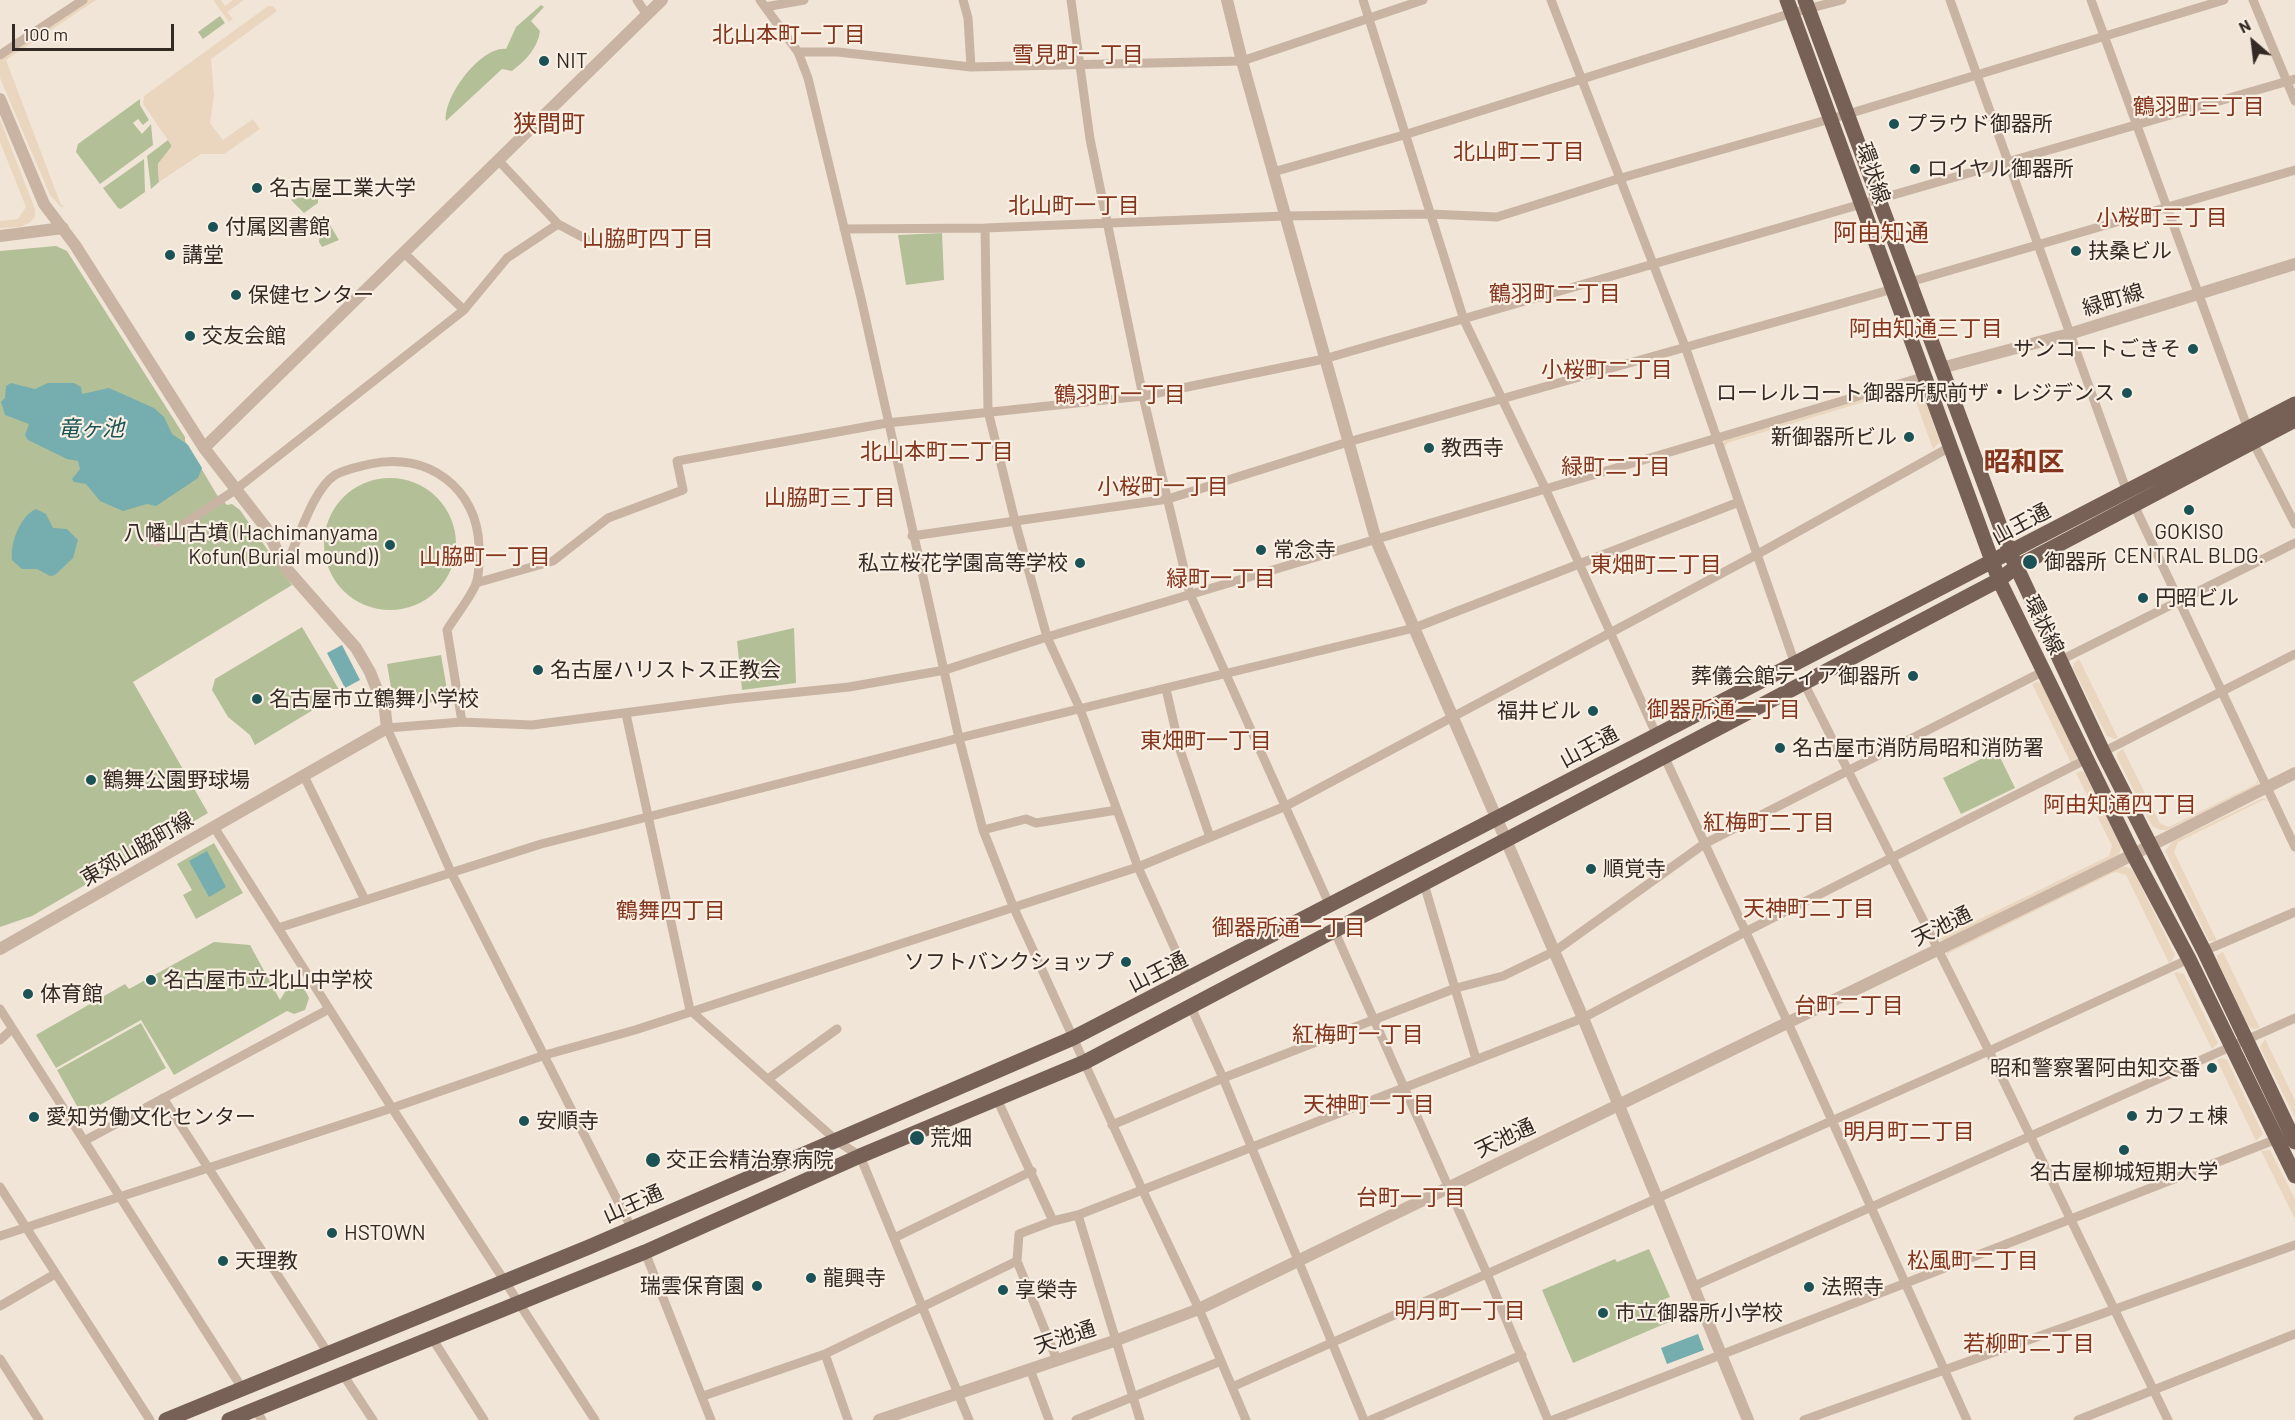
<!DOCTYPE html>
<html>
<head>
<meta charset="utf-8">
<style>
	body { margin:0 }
	#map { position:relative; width:2295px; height:1420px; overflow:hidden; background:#f1e5d7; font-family:Barlow,sans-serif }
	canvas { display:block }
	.north { position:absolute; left:2223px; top:12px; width:60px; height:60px; -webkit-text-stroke:4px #f9efe3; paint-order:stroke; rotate:332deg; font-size:16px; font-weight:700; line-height:24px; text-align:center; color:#342a25 }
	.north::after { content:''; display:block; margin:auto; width:21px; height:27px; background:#342a25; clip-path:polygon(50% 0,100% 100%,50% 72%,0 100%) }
	.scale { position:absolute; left:12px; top:24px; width:162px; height:27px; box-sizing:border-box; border:3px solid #342a25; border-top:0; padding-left:8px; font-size:18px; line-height:21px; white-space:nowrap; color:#342a25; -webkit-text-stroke:4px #f9efe3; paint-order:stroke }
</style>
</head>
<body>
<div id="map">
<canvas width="2295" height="1420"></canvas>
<div class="north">N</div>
<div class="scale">100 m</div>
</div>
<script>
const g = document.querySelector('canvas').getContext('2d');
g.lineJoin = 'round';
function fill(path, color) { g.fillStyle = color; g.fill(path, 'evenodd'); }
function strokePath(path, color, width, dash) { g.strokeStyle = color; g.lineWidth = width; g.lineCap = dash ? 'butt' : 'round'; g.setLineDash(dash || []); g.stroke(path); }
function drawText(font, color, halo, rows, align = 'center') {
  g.font = font + ' Barlow,"Noto Sans JP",sans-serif'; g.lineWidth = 4.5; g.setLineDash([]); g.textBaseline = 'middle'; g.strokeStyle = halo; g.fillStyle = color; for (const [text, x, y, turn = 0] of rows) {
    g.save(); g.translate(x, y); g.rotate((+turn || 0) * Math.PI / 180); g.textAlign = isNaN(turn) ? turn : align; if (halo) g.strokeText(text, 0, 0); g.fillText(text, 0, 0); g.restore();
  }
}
const green = new Path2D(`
	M541 5 544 7 531 21 540 31C538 48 525 61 512 71L502 69 446 121C443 97 481 46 506 49L516 27Z
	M220 16 225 23 203 39 198 32Z
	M140 99V105L149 120 143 125 138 119 133 123 142 134 151 124 153 145 100 184 76 152 78 144Z
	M168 140 172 146 158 164 159 182 151 189 147 156Z
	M144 159 145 192 121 209 118 208 103 188Z
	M310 186 318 198V203L304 213 291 200Z
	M325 217 339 240 322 247 319 242 320 229 317 222Z
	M942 233 944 280 906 285 898 235Z
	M56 246 67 251 185 437V441L217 495 227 505 232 504 240 510 292 585 133 682 208 813 32 916 0 927V251Z
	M324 544a66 66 0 1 1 132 0a66 66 0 1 1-132 0Z
	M302 627 341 693 255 745 250 735 228 717 212 690 215 679Z
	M794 628 796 683 742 690 737 641Z
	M441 655 449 701 394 705 387 664Z
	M1997 751 2015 788 1961 814 1943 778Z
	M214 843 243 893 196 919 183 895 192 890 177 864Z
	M214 942 250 945 280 1000 288 987 304 988 309 998 305 1010 294 1014 287 1011 174 1075 141 1020 56 1068 36 1035 125 984 129 989Z
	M141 1023 166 1068 82 1115 57 1070Z
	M1649 1249 1670 1297 1660 1301 1669 1322 1573 1363 1542 1290 1615 1259 1617 1262Z`);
const plaza = new Path2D(`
	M88 0H96L6 60 61 205 65 206 61 207 50 195 0 78V59Z
	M213 0H221L225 6 233 0H244L227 12 233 19 229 22Z
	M268 6H273L277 11 211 59 214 95 210 123 223 140 253 119 260 129 224 154H201L159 182 158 164 172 146 143 104 144 96Z
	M0 119 35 209V217L29 223 20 227 0 228V221L18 219 26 207 0 142Z
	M1913 385 1921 389 1940 442 1933 449 1913 394 1904 390 1727 443 1724 448 1723 443 1726 440Z
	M2079 659 2118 738 2115 739 2107 736 2073 668 2074 663Z
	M2037 682 2042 683 2076 754 2077 758 2071 763 2032 684Z
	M2123 749 2160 823 2169 827 2256 784 2258 779V785L2167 830H2160L2152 826 2117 757V753Z
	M2081 771 2084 772 2122 845 2119 855 1945 940H1939L1935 936 1941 938 2109 856 2112 846 2076 773Z
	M2263 798 2268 801 2263 800 2178 842 2174 852 2217 941H2209L2165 851 2172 842Z
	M2121 866 2131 868 2135 874 2175 955 2172 961 2169 963 2126 875 2115 872 1949 953 1947 958V951Z
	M2223 952 2260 1028 2253 1029 2248 1025 2217 960V955Z
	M2177 972 2184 974 2218 1043 2212 1049 2174 973Z
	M2265 1039 2295 1100V1118L2260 1047Z
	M2222 1058 2227 1060 2263 1134 2256 1141 2217 1060Z
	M2270 1150 2295 1199V1219L2261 1151Z`);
const water = new Path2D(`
	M11 383 35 389 48 383H74L81 387 82 394 109 388 154 408 164 417 172 434 188 445 202 468 198 478 156 506 147 504 123 511 100 501 86 484 74 482 72 479 80 469 78 461 67 459 28 440 25 435 29 424 5 415 1 402 5 398 6 386Z
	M36 509 46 514 53 528 67 529 78 540 73 558 55 575 50 576 37 569H22L12 560C10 543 20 516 36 509Z
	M342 645 360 680 345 688 327 653Z
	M207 851 226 887 209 897 189 861Z
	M1698 1334 1704 1350 1667 1364 1661 1348Z`);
const minor = new Path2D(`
	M637 0 647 15
	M760 0 798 52 808 78 861 298 959 738 983 830 1013 906 1142 1189 1199 1309 1246 1420
	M963 0 968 18 971 67
	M1071 0 1090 139 1143 396 1190 594 1330 906
	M1363 0 1464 320 1545 488 1657 736
	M1551 0 1686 349 1795 664
	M1950 0 2127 492
	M2091 0 2248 429
	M2253 0 2295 101
	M765 7 804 0
	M798 52H838L971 67 1242 61 1423 0
	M0 55 83 0
	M499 161 558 224 586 239
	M1273 172 1404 135 1792 13 1842 0
	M985 228 988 411 1015 521 1047 637 1080 709 1138 867 1189 980
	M844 229 985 228 1285 216 1430 214 1497 217 1621 178 1848 114 2224 0
	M404 253 464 310
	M1910 282 2295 170
	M2253 442 2295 524
	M2134 505 2295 847
	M912 536 1168 499 1348 442 1893 289
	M156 543 235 490 464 310 507 258 558 224
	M285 567C298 542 312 490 335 475 346 469 358 467 370 464 427 451 478 488 479 547 479 559 480 573 476 584 469 600 456 615 447 630L462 722
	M476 583 553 561 608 518 683 490 677 461 887 423 1143 396 1324 359 2295 79
	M2059 661 2295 543
	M1804 683 1989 1051 2168 1420
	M1166 689 1180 750 1210 837
	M626 714 690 1010 837 1141 860 1156 969 1420
	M2103 752 2295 654
	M1664 756 1788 1023 1967 1420
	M304 776 365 900
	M214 827 392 1108 595 1420
	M983 830 1026 819 1036 823 1117 810
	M1424 884 1476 1059
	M278 928 541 844 959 738 1414 628 1739 502
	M1335 932 1488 1276 1548 1420
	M2204 951 2295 912
	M1191 1007 1223 1078 1364 1420
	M0 1009 242 1388
	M0 1040 12 1029
	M768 1079 837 1029
	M163 1098 328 1353
	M997 1099 1053 1221
	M1112 1125 1223 1078 1456 988 1503 976 1555 951 1704 844 2044 671
	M84 1141 329 1009
	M0 1187 150 1420
	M1078 1215 1140 1420
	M631 1227 451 872 387 728 462 722 532 725 731 699 849 687 945 670 1047 637 1926 376
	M0 1236 392 1108 545 1055 635 1030 1138 867 1286 806 1756 555 1950 447
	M894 1238 1032 1171
	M645 1252 711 1420
	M1692 1287 2295 1018
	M0 1306 55 1274
	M432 1338 484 1420
	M825 1354 848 1420
	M0 1359 39 1420
	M1057 1360 1017 1261 1019 1234 1053 1221 1078 1215 1583 1018 1745 932 2087 759
	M1030 1369 1049 1420
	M342 1373 373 1420
	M1232 1387 1989 1051 2189 959
	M703 1396 825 1354 1017 1261
	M255 1409 262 1420
	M1076 1420 1221 1361
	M1371 1420 1522 1355
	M1553 1420 2277 1139
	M1804 1420 2295 1245
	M2078 1420 2295 1334`);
const tertiary = new Path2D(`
	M1227 0 1242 61 1376 540 1583 1018 1748 1420
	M0 99 44 204 75 245 204 448 266 528 285 567 356 648 370 672 385 710 387 728 0 949
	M0 236 63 228
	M1941 368 2069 334 2295 264
	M204 448 662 0
	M879 1420 1117 1340 1199 1309 2122 860 2295 773`);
const primary = new Path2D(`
	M1787 0 1999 580 2133 854 2189 959 2295 1176
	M1805 0 2010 553 2103 752 2204 951 2295 1142
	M166 1420 589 1247 1073 1038 2295 404
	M229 1420 645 1252 860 1156 1085 1062 1999 580 2016 567 2295 420`);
const markers = [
	[544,61,6,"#1b5256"],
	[1894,124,6,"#1b5256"],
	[1915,169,6,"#1b5256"],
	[257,188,6,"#1b5256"],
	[213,227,6,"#1b5256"],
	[2076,251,6,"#1b5256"],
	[170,255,6,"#1b5256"],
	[236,295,6,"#1b5256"],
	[190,336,6,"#1b5256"],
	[2193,349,6,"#1b5256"],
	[2127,393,6,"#1b5256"],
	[1909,437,6,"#1b5256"],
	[1429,448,6,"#1b5256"],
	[2189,510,6,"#1b5256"],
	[390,545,6,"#1b5256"],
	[1261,550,6,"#1b5256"],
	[2030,562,8,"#1b5256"],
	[1080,563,6,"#1b5256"],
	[2143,598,6,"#1b5256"],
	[538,670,6,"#1b5256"],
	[1913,676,6,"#1b5256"],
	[257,699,6,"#1b5256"],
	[1593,711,6,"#1b5256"],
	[1780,748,6,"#1b5256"],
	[91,780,6,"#1b5256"],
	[1591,869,6,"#1b5256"],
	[1126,962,6,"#1b5256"],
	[151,980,6,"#1b5256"],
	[28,994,6,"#1b5256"],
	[2212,1068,6,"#1b5256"],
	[2132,1116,6,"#1b5256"],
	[34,1117,6,"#1b5256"],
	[524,1121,6,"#1b5256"],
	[917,1138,8,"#1b5256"],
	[2124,1150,6,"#1b5256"],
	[653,1160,8,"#1b5256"],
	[332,1233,6,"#1b5256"],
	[223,1261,6,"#1b5256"],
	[811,1278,6,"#1b5256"],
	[757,1286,6,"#1b5256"],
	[1809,1287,6,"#1b5256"],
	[1003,1290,6,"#1b5256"],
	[1603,1313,6,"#1b5256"]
];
const poiNames = [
	["NIT",556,61],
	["プラウド御器所",1906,124],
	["ロイヤル御器所",1927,169],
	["名古屋工業大学",269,188],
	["付属図書館",225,227],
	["扶桑ビル",2088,251],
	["講堂",182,255],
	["保健センター",248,295],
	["交友会館",202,336],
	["サンコートごきそ",2181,349,"right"],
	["ローレルコート御器所駅前ザ・レジデンス",2115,393,"right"],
	["新御器所ビル",1897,437,"right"],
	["教西寺",1441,448],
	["GOKISO",2189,532,"center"],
	["CENTRAL BLDG.",2189,556,"center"],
	["八幡山古墳 (Hachimanyama",378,533,"right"],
	["Kofun(Burial mound))",378,557,"right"],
	["常念寺",1273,550],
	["御器所",2044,562],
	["私立桜花学園高等学校",1068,563,"right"],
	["円昭ビル",2155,598],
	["名古屋ハリストス正教会",550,670],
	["葬儀会館ティア御器所",1901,676,"right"],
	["名古屋市立鶴舞小学校",269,699],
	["福井ビル",1581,711,"right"],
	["名古屋市消防局昭和消防署",1792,748],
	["鶴舞公園野球場",103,780],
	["順覚寺",1603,869],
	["ソフトバンクショップ",1114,962,"right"],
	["名古屋市立北山中学校",163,980],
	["体育館",40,994],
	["昭和警察署阿由知交番",2200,1068,"right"],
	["カフェ棟",2144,1116],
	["愛知労働文化センター",46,1117],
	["安順寺",536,1121],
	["荒畑",930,1138],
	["交正会精治寮病院",666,1160],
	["名古屋柳城短期大学",2124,1172,"center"],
	["HSTOWN",344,1233],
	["天理教",235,1261],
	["龍興寺",823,1278],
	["瑞雲保育園",745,1286,"right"],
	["法照寺",1821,1287],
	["享榮寺",1015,1290],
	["市立御器所小学校",1615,1313]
];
const streetNames = [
	["環状線",1873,173,71],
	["緑町線",2113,300,-17],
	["山王通",2021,524,-28],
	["環状線",2044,625,64],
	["山王通",1589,747,-28],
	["東郊山脇町線",137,849,-30],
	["天池通",1942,926,-26],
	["山王通",1158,972,-27],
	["天池通",1505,1138,-25],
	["山王通",633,1204,-24],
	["天池通",1065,1337,-18]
];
const neighbourhoodNames = [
	["北山本町一丁目",789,35],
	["雪見町一丁目",1078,55],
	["鶴羽町三丁目",2199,107],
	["北山町二丁目",1519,152],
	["北山町一丁目",1074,206],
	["小桜町三丁目",2162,218],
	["山脇町四丁目",648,239],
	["鶴羽町二丁目",1555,294],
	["阿由知通三丁目",1926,329],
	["小桜町二丁目",1607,370],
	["鶴羽町一丁目",1120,395],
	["北山本町二丁目",937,452],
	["緑町二丁目",1616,467],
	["小桜町一丁目",1163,487],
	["山脇町三丁目",830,498],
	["山脇町一丁目",485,557],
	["東畑町二丁目",1656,565],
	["緑町一丁目",1221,579],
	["御器所通二丁目",1724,710],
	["東畑町一丁目",1206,741],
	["阿由知通四丁目",2120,805],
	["紅梅町二丁目",1769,823],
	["天神町二丁目",1809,909],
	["鶴舞四丁目",671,911],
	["御器所通一丁目",1289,928],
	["台町二丁目",1849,1006],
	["紅梅町一丁目",1358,1035],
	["天神町一丁目",1369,1105],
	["明月町二丁目",1909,1132],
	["台町一丁目",1411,1198],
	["松風町二丁目",1973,1261],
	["明月町一丁目",1460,1311],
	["若柳町二丁目",2029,1344]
];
const waterNames = [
	["竜ヶ池",91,429]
];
const quarterNames = [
	["狭間町",549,124],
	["阿由知通",1881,233]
];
const districtNames = [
	["昭和区",2024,462]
];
fill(green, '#b3c097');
fill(plaza, '#ead6be');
fill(water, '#76adaf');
strokePath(minor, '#c9b4a3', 9);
strokePath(tertiary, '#c9b4a3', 12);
strokePath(primary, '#776156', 15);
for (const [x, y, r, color] of markers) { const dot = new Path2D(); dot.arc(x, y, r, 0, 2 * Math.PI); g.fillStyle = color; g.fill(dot); strokePath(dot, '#f9efe3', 2); }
drawText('21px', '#342a25', '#f9efe3', poiNames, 'left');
drawText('21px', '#342a25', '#f9efe3', streetNames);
drawText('22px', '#84351d', '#f9efe3', neighbourhoodNames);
drawText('italic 22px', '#1b5256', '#f9efe3', waterNames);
drawText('24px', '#84351d', '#f9efe3', quarterNames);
drawText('bold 27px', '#84351d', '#f9efe3', districtNames);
</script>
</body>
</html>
